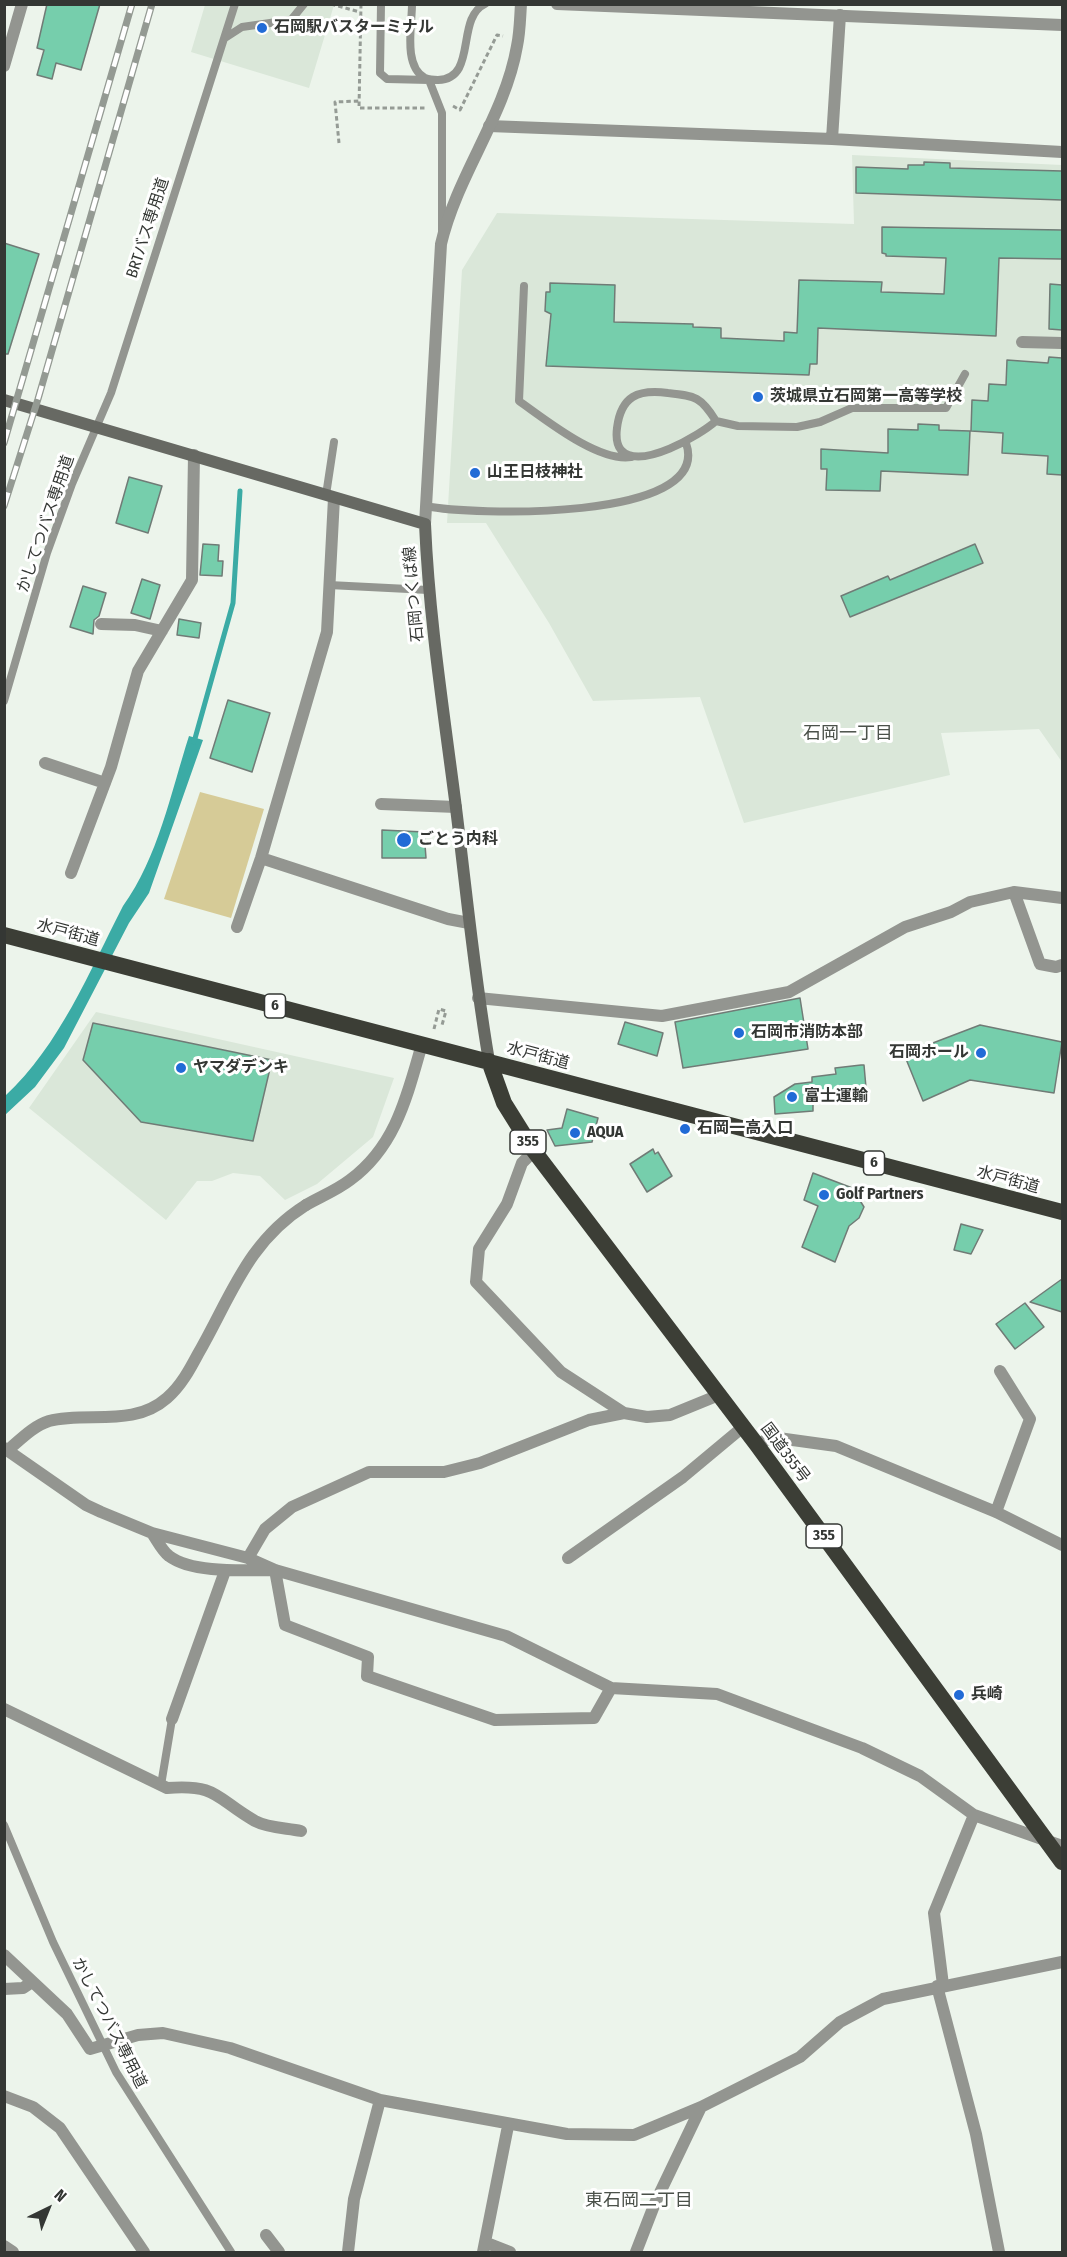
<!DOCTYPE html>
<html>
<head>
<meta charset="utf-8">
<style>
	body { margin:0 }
	#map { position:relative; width:1067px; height:2257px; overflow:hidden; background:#ecf4eb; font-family:"Fira Sans Condensed",sans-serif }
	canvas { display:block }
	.frame { position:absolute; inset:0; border:6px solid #343734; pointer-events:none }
	.north { position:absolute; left:18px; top:2179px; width:60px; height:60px; -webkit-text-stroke:4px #fff; paint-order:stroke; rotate:43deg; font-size:16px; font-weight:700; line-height:24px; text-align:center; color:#343734 }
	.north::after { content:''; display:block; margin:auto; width:21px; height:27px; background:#343734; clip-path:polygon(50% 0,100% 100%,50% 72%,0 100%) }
</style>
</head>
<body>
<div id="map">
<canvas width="1067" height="2257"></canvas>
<div class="frame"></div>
<div class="north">N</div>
</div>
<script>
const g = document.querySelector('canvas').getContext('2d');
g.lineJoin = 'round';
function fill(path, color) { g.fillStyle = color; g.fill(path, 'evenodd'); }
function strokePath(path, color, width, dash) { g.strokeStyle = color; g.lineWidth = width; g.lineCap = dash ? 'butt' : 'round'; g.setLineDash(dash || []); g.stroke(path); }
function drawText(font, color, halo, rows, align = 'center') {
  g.font = font + ' "Fira Sans Condensed","Noto Sans JP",sans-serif'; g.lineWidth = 6; g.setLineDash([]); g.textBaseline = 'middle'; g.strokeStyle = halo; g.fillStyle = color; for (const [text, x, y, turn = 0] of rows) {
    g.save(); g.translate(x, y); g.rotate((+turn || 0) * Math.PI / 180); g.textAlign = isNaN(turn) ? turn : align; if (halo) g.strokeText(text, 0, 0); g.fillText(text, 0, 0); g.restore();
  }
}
const built = new Path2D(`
	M205 5H334L309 88 191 52Z
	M852 155 1062 165V762L1039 729 941 733 950 775 744 823 700 697 593 701 549 623 486 523H447L462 270 497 213 854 224Z
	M96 1012 394 1078 373 1137 317 1184 285 1200 260 1176 233 1173 212 1181H197L166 1220 29 1108Z`);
const green = new Path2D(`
	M200 792 264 809 231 918 164 899Z`);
const water = new Path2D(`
	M189 736 203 740 149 893 129 923 64 1048 35 1087 5 1115V1096C60 1045 89 972 123 906 158 858 171 792 189 736Z`);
const stream = new Path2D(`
	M194 742 233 603 240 491`);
const building = new Path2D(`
	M47 4H100L81 70 56 63 52 79 37 75 44 50 37 48Z
	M924 162 950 163V168L1062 171V200L856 193V167L908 169V165H924Z
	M882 227 1062 230V259L999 258 996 336 818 328 817 364H810L809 375 546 366 551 314 545 311 546 292H550V283L615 285 614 322 693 324V327L721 328V338L784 341V332L797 333 799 280 882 282 881 292 944 294 946 258 886 256V254L882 253Z
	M4 243 39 254 8 354H4Z
	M1050 284 1062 285V330L1049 329Z
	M1049 357 1062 358V475L1047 474 1048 456 1002 453 1003 433 971 431 972 400 988 401 989 384 1006 385 1007 360 1048 363Z
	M918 424 939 425V430L970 431 968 475 881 471 880 491 826 490 827 469H821V449L888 453V429L918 430Z
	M129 477 162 486 148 533 116 523Z
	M203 544 219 545 218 561H223L222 576 200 575Z
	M975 544 983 563 850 617 841 596 888 576 890 580Z
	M142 579 160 585 150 619 131 613Z
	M83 586 106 593 99 616 94 620 93 634 70 627Z
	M179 619 201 623 199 638 177 635Z
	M228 700 270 713 252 772 210 758Z
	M382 830 424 832 426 858H382Z
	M800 998 808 1049 683 1068 675 1022Z
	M625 1022 663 1033 657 1056 618 1044Z
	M93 1023 272 1060 253 1141 141 1122 83 1060Z
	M980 1025 1062 1042 1054 1093 970 1080 923 1101 904 1054Z
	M861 1065H864L867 1099 813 1104V1111L775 1114 774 1097 795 1084 812 1082V1077L836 1074 835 1068Z
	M567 1109 598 1118 592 1142 555 1146 547 1130 562 1128Z
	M653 1149 655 1154 658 1152 672 1176 647 1192 630 1164Z
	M813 1173 855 1189 860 1194 859 1199 864 1207 859 1218 849 1226 835 1262 802 1247 818 1206 804 1200Z
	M961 1224 983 1230 971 1254 954 1250Z
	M1062 1279V1312L1030 1302Z
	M1025 1303 1044 1327 1015 1349 996 1324Z`);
const path = new Path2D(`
	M331 4 360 12
	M361 4 359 108H427
	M453 106 460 110 497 35 503 36
	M339 143 335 102 359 101
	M434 1029 439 1009 446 1011 442 1025`);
const service = new Path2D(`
	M381 4 380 73 387 79 429 80 442 113V230
	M412 4C412 26 403 66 425 78 430 80 433 80 438 80 478 79 455 18 485 4
	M225 38 242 27 291 20 304 4
	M524 286 519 401C546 420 598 462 631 457
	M716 421C701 397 696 396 668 393 638 389 621 396 617 428 616 436 616 444 621 450 640 471 700 435 716 421L738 426 797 427 820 422 852 408H946L965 374
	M326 495 334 442
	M426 506C467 515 714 523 686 443
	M329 585 428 590
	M4 701 47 553 72 484 111 393 235 4
	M161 1785 172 1719
	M4 1825 53 1942 116 2072 231 2252`);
const minor = new Path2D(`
	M489 126 832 139 1062 152
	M832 139 840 15
	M1022 342 1062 343
	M101 624 135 625 162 631
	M45 763 105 783
	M381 804 456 807
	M261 858 448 919 469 923
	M71 873 111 767 138 671 192 580 194 455
	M1014 892 1062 898
	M237 927 261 858 327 632 334 498
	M478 998 662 1016 789 992 905 927 951 912 970 902 1014 892 1040 964 1056 967 1062 965
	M534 1151 522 1163 507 1204 479 1249 476 1282 561 1372 624 1413
	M757 1445 771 1437 836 1446 996 1512 1062 1545
	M4 1448 86 1505 101 1512 152 1533 248 1558 275 1570 506 1636 611 1688 717 1694 862 1748 920 1776 974 1815 1062 1846
	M8 1450C20 1440 33 1426 49 1421 88 1411 133 1428 167 1398 181 1386 190 1369 198 1354 231 1297 247 1242 306 1205
	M996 1512 1030 1419 1000 1371
	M152 1533C157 1540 162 1551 169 1556 193 1574 246 1570 275 1570L285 1625 368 1657 367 1676 495 1720 594 1718 611 1688
	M248 1558 265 1529 292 1507 369 1472H444L480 1463 589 1420 624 1413 647 1417 670 1415 719 1395
	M568 1558 683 1477 743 1427
	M4 1709 167 1788C218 1784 215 1798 255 1821 268 1828 287 1828 301 1831
	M172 1719 225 1571
	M4 1955 67 2014 90 2049 138 2035 163 2033 230 2048 380 2100 567 2134 634 2135 701 2107 800 2057 840 2022 883 1999 1062 1962
	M943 1985 934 1913 974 1815
	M937 1986 976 2134 999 2252
	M4 1989 23 1988 32 1982
	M4 2096 33 2107 60 2128 144 2252
	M266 2235 279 2252
	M487 2243 510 2252
	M4 2246 13 2252
	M348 2252 354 2199 380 2100
	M483 2252 508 2126
	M636 2252 655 2203 701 2107`);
const tertiary = new Path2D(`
	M557 4 1062 25
	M4 66 22 4
	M425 524 441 244C457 175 505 116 517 46 520 32 520 18 521 4
	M306 1205C320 1197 337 1190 350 1180 396 1146 407 1096 422 1044`);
const secondary = new Path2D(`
	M4 400 425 524C429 617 443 707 455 800 466 887 474 974 489 1061`);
const trunk = new Path2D(`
	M4 935 1062 1212
	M489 1061 504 1103 534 1151 757 1445 1062 1862`);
const rail = new Path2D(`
	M4 443 132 4
	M4 506 38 399 152 4`);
const markers = [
	[262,28,6,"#216bd6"],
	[758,397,6,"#216bd6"],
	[475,473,6,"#216bd6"],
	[404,840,8,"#216bd6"],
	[739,1033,6,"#216bd6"],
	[981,1053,6,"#216bd6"],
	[181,1068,6,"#216bd6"],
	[792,1097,6,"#216bd6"],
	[685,1129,6,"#216bd6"],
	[575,1133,6,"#216bd6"],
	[824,1195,6,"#216bd6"],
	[959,1695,6,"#216bd6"]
];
const shields = [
	[275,1006,21],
	[528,1142,36],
	[874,1163,21],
	[824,1536,36]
];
const shieldNames = [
	["6",275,1006],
	["355",528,1142],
	["6",874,1163],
	["355",824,1536]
];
const poiNames = [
	["石岡駅バスターミナル",274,28],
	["茨城県立石岡第一高等学校",770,397],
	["山王日枝神社",487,473],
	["ごとう内科",418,840],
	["石岡市消防本部",751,1033],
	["石岡ホール",969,1053,"right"],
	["ヤマダデンキ",193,1068],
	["富士運輸",804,1097],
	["石岡一高入口",697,1129],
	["AQUA",587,1133],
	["Golf Partners",836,1195],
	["兵崎",971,1695]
];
const streetNames = [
	["BRTバス専用道",148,228,-72],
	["かしてつバス専用道",46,524,-71],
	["石岡つくば線",414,594,-95],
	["水戸街道",68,933,15],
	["水戸街道",538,1056,15],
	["水戸街道",1008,1180,15],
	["国道355号",785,1453,53],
	["かしてつバス専用道",109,2023,63]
];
const neighbourhoodNames = [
	["石岡一丁目",848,734],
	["東石岡二丁目",639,2201]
];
fill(built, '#dae7d9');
fill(green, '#d6cb97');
fill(water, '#3baba5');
strokePath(stream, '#3baba5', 5);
fill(building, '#76ceac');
strokePath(building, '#707b76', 1.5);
strokePath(path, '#959b95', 3, [4.5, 3]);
strokePath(service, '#939590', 8);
strokePath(minor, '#939590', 12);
strokePath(tertiary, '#939590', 12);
strokePath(secondary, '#676963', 12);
strokePath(trunk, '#3c3e36', 16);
strokePath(rail, '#949a93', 7);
strokePath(rail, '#fff', 4.5, [14]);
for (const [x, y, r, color] of markers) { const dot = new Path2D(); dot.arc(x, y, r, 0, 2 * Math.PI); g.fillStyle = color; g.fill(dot); strokePath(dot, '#fff', 2); }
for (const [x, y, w] of shields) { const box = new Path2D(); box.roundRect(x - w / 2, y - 12, w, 24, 4.5); g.fillStyle = '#fff'; g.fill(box); strokePath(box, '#343734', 1.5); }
drawText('bold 15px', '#343734', null, shieldNames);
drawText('bold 16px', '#343734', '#fff', poiNames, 'left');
drawText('16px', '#343734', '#fff', streetNames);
drawText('18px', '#4b514a', '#fff', neighbourhoodNames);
</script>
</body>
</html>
